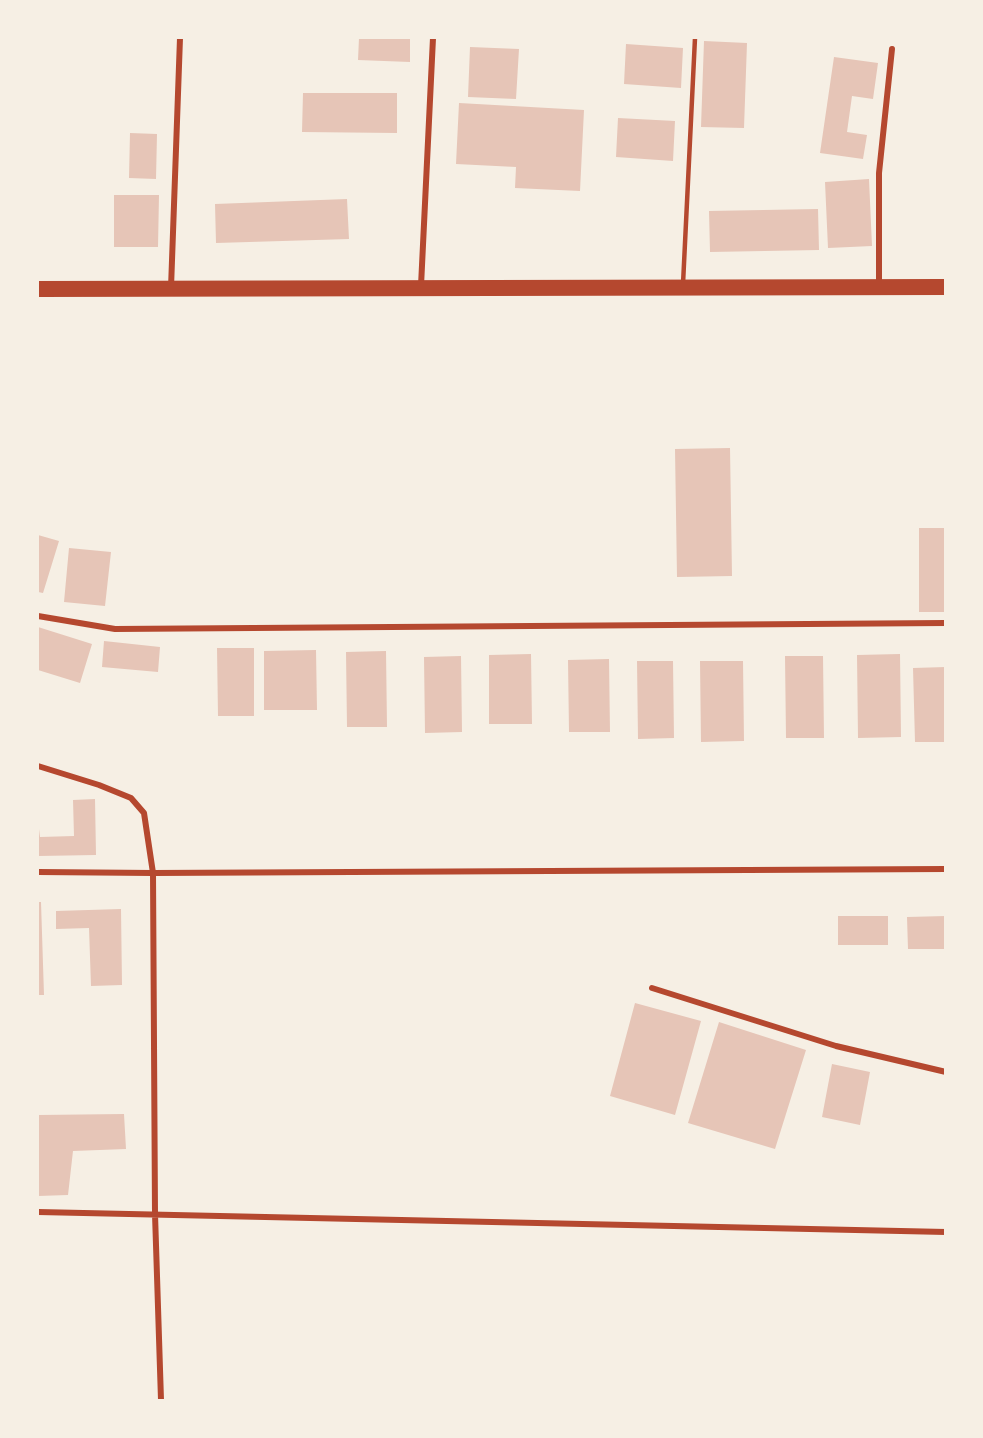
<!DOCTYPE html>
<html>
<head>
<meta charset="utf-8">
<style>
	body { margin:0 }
	#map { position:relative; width:983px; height:1438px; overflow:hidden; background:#f6efe4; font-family:"Roboto Condensed",sans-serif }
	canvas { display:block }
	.frame { position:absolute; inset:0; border:39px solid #f6efe4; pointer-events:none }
</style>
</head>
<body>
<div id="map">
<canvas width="983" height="1438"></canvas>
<div class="frame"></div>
</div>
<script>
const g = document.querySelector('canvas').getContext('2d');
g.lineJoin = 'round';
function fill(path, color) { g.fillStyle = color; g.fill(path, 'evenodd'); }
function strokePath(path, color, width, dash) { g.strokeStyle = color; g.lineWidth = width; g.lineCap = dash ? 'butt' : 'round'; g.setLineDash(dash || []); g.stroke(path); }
const building = new Path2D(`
	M359 38H410V62L358 60Z
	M704 41 747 43 744 128 701 127Z
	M626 44 683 48 681 88 624 84Z
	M470 47 519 49 516 99 468 97Z
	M834 57 878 63 873 99 852 96 847 132 867 135 863 159 820 153Z
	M303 93H397V133L302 132Z
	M459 103 584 110 580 191 515 188 516 167 456 164Z
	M618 118 675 121 673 161 616 157Z
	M130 133 157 134 156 179 129 178Z
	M869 179 872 246 828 248 825 182Z
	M114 195H159L158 247H114Z
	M347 199 349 239 216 243 215 204Z
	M818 209 819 250 710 252 709 211Z
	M730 448 732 576 677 577 675 449Z
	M919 528H946V612H919Z
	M38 535 59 541 43 593 38 592Z
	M69 548 111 552 105 606 64 602Z
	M38 627 92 644 80 683 38 670Z
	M104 641 160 647 158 672 102 667Z
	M217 648H254V716H218Z
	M316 650 317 710H264V651Z
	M386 651 387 727H347L346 652Z
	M531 654 532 724H489V655Z
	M900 654 901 737 858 738 857 655Z
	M461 656 462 732 425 733 424 657Z
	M785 656H823L824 738H786Z
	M609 659 610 732H569L568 660Z
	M637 661H673L674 738 638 739Z
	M700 661H743L744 741 701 742Z
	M946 667V742H915L913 668Z
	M95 799 96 855 38 856V829H39L40 837 74 836 73 800Z
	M38 902H41L44 995H38Z
	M121 909 122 985 91 986 89 928 56 929V911Z
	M838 916H888V945H838Z
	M946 916V949H908L907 917Z
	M635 1003 701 1021 675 1115 610 1096Z
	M719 1022 806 1050 775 1149 688 1123Z
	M832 1064 870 1072 860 1125 822 1117Z
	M124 1114 126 1149 73 1151 68 1195 38 1196V1115Z`);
const service = new Path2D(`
	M683 284 695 38`);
const minor = new Path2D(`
	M421 286 433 38
	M879 286V173L892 49
	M171 288 180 38
	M38 616 115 629 946 623
	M38 766 99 785 131 798 144 813 153 873 155 1214 161 1400
	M38 872 153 873 946 869
	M652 988 836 1046 946 1072
	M38 1212 946 1232`);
const trunk = new Path2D(`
	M38 289 946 287`);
fill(building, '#e6c5b7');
strokePath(service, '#b5482f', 4.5);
strokePath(minor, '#b5482f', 6);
strokePath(trunk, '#b5482f', 16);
</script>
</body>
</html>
